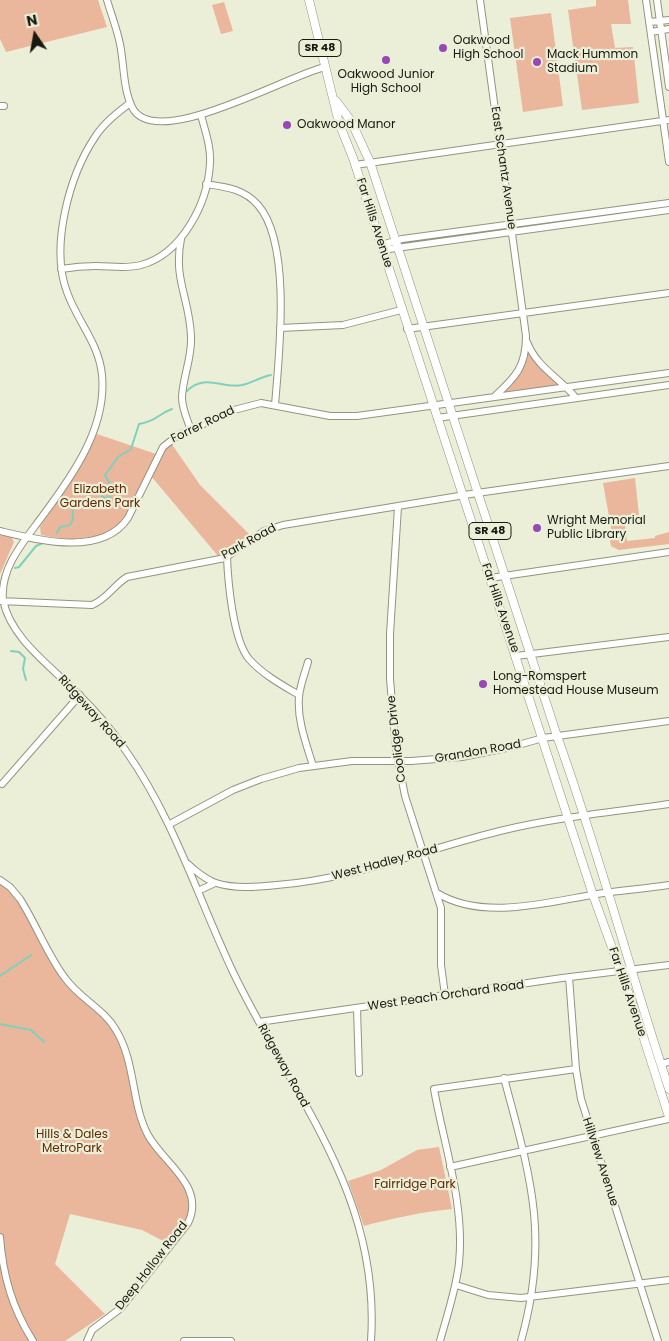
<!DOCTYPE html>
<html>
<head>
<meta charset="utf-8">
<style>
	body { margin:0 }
	#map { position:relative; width:669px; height:1341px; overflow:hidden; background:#ecefd8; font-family:Poppins,sans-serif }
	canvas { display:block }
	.north { position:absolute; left:10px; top:10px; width:50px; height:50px; -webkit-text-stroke:4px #ecefd8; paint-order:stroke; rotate:348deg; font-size:14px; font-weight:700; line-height:20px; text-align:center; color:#181911 }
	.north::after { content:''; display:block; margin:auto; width:18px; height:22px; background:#181911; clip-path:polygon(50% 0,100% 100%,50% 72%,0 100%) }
</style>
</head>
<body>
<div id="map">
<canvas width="669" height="1341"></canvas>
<div class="north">N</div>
</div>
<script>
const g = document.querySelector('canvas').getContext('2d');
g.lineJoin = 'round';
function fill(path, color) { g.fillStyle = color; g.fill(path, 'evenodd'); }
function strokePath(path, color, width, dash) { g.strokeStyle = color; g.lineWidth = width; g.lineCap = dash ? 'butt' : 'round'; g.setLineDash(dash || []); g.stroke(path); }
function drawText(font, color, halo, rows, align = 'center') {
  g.font = font + ' Poppins,sans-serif'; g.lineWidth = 4.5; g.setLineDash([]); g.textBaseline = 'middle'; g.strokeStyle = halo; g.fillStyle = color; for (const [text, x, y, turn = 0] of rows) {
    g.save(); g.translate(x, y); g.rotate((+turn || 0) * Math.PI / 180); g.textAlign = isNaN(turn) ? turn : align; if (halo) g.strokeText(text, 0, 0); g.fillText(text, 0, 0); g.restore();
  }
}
const green = new Path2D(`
	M0 0H98L107 27 6 52 0 39Z
	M596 0H628L631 24H611L615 48 633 47 639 103 582 110 568 10 596 6Z
	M224 2 233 31 221 34 212 5Z
	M551 13 563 106 523 112 510 18Z
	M525 346 535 358 567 386 503 395 502 390 513 381Z
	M97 434 156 454 128 513 118 528 101 535 69 540 41 535 40 527 72 480Z
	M171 443 200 485 251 536 230 551 218 556 151 476 164 450Z
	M635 478 639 515 624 517 627 541 655 538V536L669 532V544L619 550 611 546 609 534 612 533 603 483Z
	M0 534 12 538 14 542 0 574Z
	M0 880 10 887 59 969 98 1010 121 1038 144 1127 187 1186 191 1216 171 1245 142 1230 70 1214 55 1264 105 1314 65 1341H0Z
	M439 1147 452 1209C422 1212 393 1218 364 1226L348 1181 381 1170 417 1150Z`);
const stream = new Path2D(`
	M187 391C205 372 226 391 246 384 255 381 261 377 271 375
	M57 533 60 527 70 525 73 519 72 501 75 500 84 504C93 500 88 493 88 485L93 486 105 499 111 496V486L105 475 118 457 131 449 139 424C157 421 158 414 172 409
	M15 568 19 567 36 546 43 543
	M11 651 19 652 25 658 23 669 26 680
	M0 976 31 955
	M0 1024 31 1030 44 1042`);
const minor = new Path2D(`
	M107 0C111 14 117 29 120 44 124 63 123 89 132 107 154 153 288 75 325 67
	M480 0 526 336C526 366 516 377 495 396
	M646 0 669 162
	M657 0 669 87
	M650 22 669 20
	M651 32 669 29
	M130 103C117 113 104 123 95 137 69 176 50 247 67 292 77 321 99 343 102 375 107 427 73 475 44 514 26 539 0 566 3 600 11 639 50 665 76 692 95 710 112 730 126 751 174 819 198 898 233 972 293 1097 381 1194 371 1341
	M0 106H4
	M355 165 669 120
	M206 184C226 187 244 189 258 205 292 244 279 355 275 405
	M181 239C173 280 190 299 191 337 192 358 183 376 182 397 182 409 187 419 191 430
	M381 245 402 239 669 203
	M382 250 669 210
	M61 269C73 267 84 266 96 266 111 266 126 269 141 265 182 254 208 203 210 163 211 146 205 131 201 115
	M280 328 343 325 401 310
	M407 329 669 293
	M527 342C537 368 560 378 576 398
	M437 418 669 385
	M398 507 390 634V679L396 750 405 796 441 908V965L445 995
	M0 531C38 540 102 557 128 518L163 447 177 436 234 410 261 403 330 416H357L669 373
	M227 557C228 582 233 640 249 659 262 674 282 685 299 695
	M490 578 669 552
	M0 601 92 605C107 599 114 585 127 577L225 558 264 531 283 525 477 493 669 466
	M516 656 669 637
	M308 662C305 673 300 685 299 697 297 720 306 743 313 766
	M2 784 80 695
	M170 824 233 790 261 779 299 768 352 761H411L462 757 511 747 543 738 669 721
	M188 864C195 871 207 880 216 883 235 889 257 887 277 885 356 879 428 848 504 830 558 817 614 812 669 804
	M0 880 10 887 20 899C36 924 48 956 65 978 79 998 104 1009 116 1030 136 1063 131 1103 148 1135 163 1163 206 1186 188 1223L121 1308 92 1330 87 1341
	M198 891 215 883
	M437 893C483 921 548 902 597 894 621 890 645 889 669 885
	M569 977 576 1069 581 1099 658 1341
	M357 1008 359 1073
	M259 1022 562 978 669 965
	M661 1064 669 1062
	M504 1078C531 1178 550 1238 521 1341
	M450 1167 669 1119
	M0 1237C3 1276 12 1308 33 1341
	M456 1285 488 1295 521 1298 669 1280
	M184 1341H231
	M440 1341C447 1315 456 1290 459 1263 465 1204 444 1146 434 1089L576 1069`);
const major = new Path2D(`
	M309 0 339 123 353 158 593 895 637 1017 669 1117
	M336 101 351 121 370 162 557 736C599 852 630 972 669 1089`);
const markers = [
	[443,48,5,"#9648b9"],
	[386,60,5,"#9648b9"],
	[537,62,5,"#9648b9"],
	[287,125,5,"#9648b9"],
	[537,528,5,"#9648b9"],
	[483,684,5,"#9648b9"]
];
const shields = [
	[320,48,42],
	[490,531,42]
];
const shieldNames = [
	["SR 48",320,48],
	["SR 48",490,531]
];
const poiNames = [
	["Oakwood",453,41],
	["High School",453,55],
	["Mack Hummon",547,55],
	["Stadium",547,69],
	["Oakwood Junior",386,75,"center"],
	["High School",386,89,"center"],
	["Oakwood Manor",297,125],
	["Wright Memorial",547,521],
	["Public Library",547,535],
	["Long-Romspert",493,677],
	["Homestead House Museum",493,691]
];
const streetNames = [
	["East Schantz Avenue",503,168,82],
	["Far Hills Avenue",374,223,72],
	["Forrer Road",203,425,-26],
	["Park Road",249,542,-29],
	["Far Hills Avenue",500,608,71],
	["Ridgeway Road",91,712,48],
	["Coolidge Drive",397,739,-97],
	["Grandon Road",478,752,-10],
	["West Hadley Road",385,863,-15],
	["Far Hills Avenue",627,992,71],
	["West Peach Orchard Road",446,996,-8],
	["Ridgeway Road",283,1066,61],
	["Hillview Avenue",600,1162,72],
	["Deep Hollow Road",152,1266,-52]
];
const parkNames = [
	["Elizabeth",100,490],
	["Gardens Park",100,504],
	["Hills & Dales",72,1135],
	["MetroPark",72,1149],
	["Fairridge Park",415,1185]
];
fill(green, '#eab69c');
strokePath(stream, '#81d0bb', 2);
strokePath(minor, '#92947f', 8);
strokePath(major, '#92947f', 9);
strokePath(minor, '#fff', 6);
strokePath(major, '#fff', 8);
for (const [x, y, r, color] of markers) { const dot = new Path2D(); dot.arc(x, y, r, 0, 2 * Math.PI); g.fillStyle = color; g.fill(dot); strokePath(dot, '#ecefd8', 2); }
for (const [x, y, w] of shields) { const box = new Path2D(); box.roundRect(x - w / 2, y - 8.5, w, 17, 4); g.fillStyle = '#ecefd8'; g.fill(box); strokePath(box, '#181911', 1); }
drawText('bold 11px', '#181911', null, shieldNames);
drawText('12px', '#181911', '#ecefd8', poiNames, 'left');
drawText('12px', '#181911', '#ecefd8', streetNames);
drawText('12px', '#612a04', '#ecefd8', parkNames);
</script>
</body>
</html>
